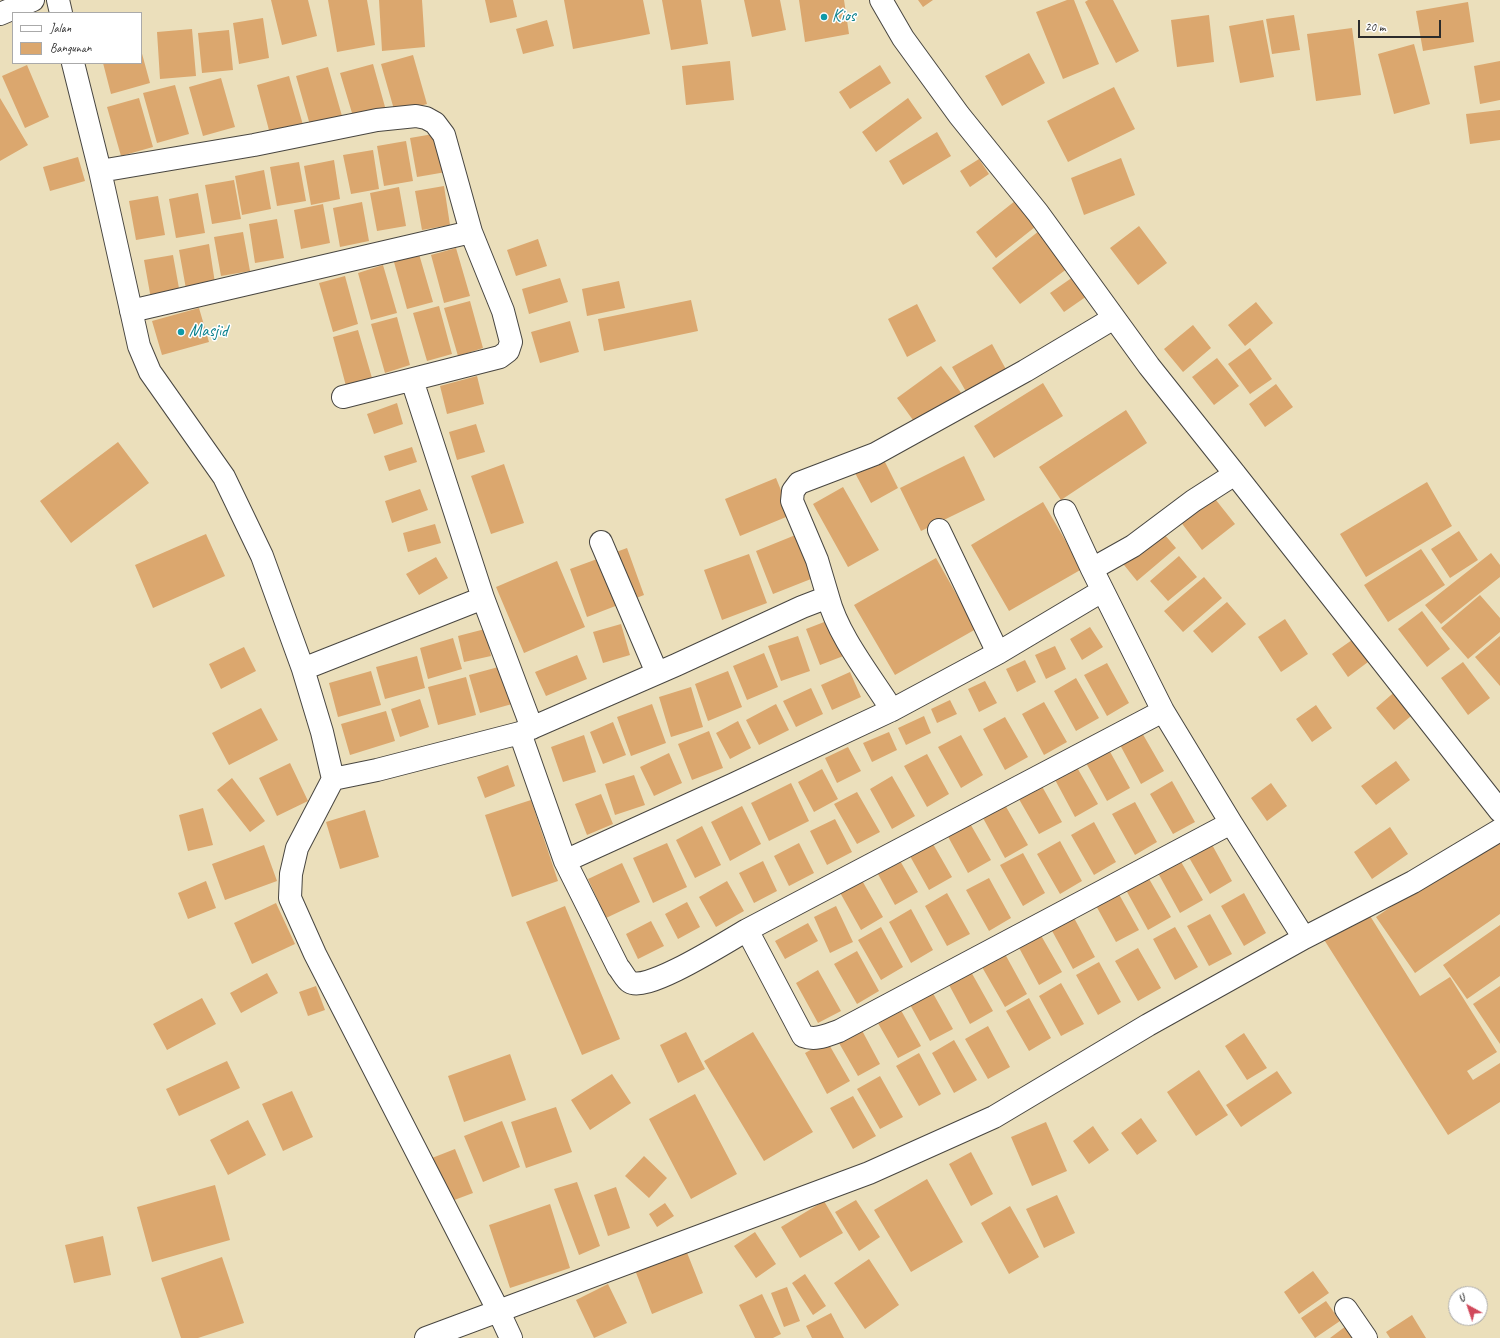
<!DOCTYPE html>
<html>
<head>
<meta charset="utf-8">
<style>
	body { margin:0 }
	#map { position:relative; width:1500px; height:1338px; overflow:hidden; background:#ebdfbb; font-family:Caveat,sans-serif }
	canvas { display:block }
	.legend { position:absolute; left:12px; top:12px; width:130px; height:52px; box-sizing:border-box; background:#fff; border:1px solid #aaa; margin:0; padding:5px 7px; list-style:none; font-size:12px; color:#2b2b2b }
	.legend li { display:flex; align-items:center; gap:8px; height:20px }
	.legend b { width:20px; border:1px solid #aaa }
	.north { position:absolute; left:1448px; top:1286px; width:40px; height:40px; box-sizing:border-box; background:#fff; border:1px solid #aaa; border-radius:50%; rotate:320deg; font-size:11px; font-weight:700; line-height:16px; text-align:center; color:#2b2b2b }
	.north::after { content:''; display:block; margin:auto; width:14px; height:18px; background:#d1495b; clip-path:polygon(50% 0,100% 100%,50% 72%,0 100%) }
	.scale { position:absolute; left:1358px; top:20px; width:83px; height:18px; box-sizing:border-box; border:2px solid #2b2b2b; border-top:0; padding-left:5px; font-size:12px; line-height:14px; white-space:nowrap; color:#2b2b2b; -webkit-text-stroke:3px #fff; paint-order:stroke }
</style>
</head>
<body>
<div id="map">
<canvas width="1500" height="1338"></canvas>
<ul class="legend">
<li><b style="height:5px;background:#fff"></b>Jalan</li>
<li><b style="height:11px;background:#dba76e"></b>Bangunan</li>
</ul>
<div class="north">U</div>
<div class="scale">20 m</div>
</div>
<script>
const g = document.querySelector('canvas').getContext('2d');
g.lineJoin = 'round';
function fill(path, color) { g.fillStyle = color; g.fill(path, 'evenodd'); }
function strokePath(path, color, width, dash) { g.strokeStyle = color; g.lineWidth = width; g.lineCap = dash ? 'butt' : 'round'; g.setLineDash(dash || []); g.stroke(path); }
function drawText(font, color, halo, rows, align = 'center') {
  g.font = font + ' Caveat,sans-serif'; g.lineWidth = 3; g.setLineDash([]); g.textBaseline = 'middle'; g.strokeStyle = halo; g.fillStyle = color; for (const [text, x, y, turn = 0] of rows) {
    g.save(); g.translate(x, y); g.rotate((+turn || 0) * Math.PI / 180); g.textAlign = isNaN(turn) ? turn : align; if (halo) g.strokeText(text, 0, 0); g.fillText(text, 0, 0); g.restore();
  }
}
const building = new Path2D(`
	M271 0H308L317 36 282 45Z
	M328 0H367L375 45 337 52Z
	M379 0H422L425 47 382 51Z
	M485 0H513L517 17 490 23Z
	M564 0H643L650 34 573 49Z
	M662 0H701L708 44 671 50Z
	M744 0H780L786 30 752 37Z
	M799 0H844L849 34 805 42Z
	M918 0H933L923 7Z
	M1067 0H1074L1099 64 1063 79 1036 12Z
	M1088 0H1113L1139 51 1116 63 1085 2Z
	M1468 2 1474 42 1423 51 1416 11Z
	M1209 15 1214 62 1177 67 1171 20Z
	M1294 15 1300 50 1272 54 1266 19Z
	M263 18 269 58 239 64 233 23Z
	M547 20 554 46 523 54 516 29Z
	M1263 20 1274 77 1240 83 1229 26Z
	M1352 28 1361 95 1316 101 1307 34Z
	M192 29 196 76 160 79 157 32Z
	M229 30 233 70 202 73 198 33Z
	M1414 44 1430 104 1394 114 1378 54Z
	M141 50 150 83 111 94 103 63H141Z
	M1029 53 1045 83 1002 106 985 76Z
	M413 55 427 104 395 113 381 64Z
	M730 61 734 100 686 105 682 66Z
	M1500 61V100L1480 104 1474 66Z
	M373 64 387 114 355 123 340 73Z
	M27 65 49 117 25 128 2 76Z
	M880 65 891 83 850 109 839 92Z
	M328 67 342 116 310 125 296 76Z
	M289 76 303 125 270 134 257 85Z
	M221 78 235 127 203 136 189 87Z
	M175 85 189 134 157 143 143 93Z
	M1114 87 1135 129 1068 162 1047 121Z
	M0 98 28 145 0 161Z
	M139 98 153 147 121 156 107 107Z
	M908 98 922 118 876 152 862 132Z
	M1500 110V140L1470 144 1466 114Z
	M937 132 951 156 903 185 889 161Z
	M439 133 446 172 417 177 410 138Z
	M406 141 413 181 384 186 377 146Z
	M373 150 379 189 351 194 343 155Z
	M78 157 85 181 50 191 43 167Z
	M1121 158 1135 195 1084 215 1071 178Z
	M979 159 989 174 970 187 960 171Z
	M334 160 340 199 311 205 304 166Z
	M299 162 306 201 277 206 270 167Z
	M264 170 271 209 242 215 235 176Z
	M234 180 241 219 212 224 205 185Z
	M444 186 450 225 422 230 415 191Z
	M399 187 406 226 377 231 370 193Z
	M198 193 205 233 176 238 169 199Z
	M158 196 165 235 136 240 129 201Z
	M1015 201 1035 227 996 258 976 232Z
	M362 202 369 241 340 247 333 208Z
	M323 204 330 243 301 249 294 210Z
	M277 219 284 258 255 263 249 224Z
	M1139 226 1167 263 1138 285 1110 248Z
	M1039 231 1068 268 1020 304 992 268Z
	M243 232 250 271 221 276 214 237Z
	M538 239 547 266 516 276 507 250Z
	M209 244 215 283 186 289 179 250Z
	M456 248 470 296 444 303 431 255Z
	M419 254 433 302 407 309 394 262Z
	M173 255 180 294 151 299 144 260Z
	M383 265 397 313 371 320 358 273Z
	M345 276 358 324 333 332 319 283Z
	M1073 277 1087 296 1064 312 1050 293Z
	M560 278 568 302 529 314 522 289Z
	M619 281 625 308 587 316 582 289Z
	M691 300 698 331 604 351 598 319Z
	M470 301 483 348 458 356 444 308Z
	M1256 302 1273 323 1245 346 1228 325Z
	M917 304 936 341 907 357 888 319Z
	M439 306 452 354 427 361 413 313Z
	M199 308 209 342 162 355 152 321Z
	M397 317 410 365 385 373 371 324Z
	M570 321 579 352 540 363 531 332Z
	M1193 325 1211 348 1183 372 1164 349Z
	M358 330 372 378 346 386 333 337Z
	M992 344 1008 373 968 395 952 367Z
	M1250 348 1272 379 1250 394 1228 364Z
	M1217 358 1239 386 1214 405 1192 377Z
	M941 366 962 394 918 427 897 398Z
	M477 376 484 404 447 414 440 386Z
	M1043 383 1063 416 994 458 974 426Z
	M1276 384 1293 407 1265 427 1249 404Z
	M397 403 403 424 374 434 367 414Z
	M1126 410 1147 443 1061 500 1039 467Z
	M476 424 485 452 457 460 449 432Z
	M118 442 149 483 71 543 40 501Z
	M412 447 417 462 389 471 384 456Z
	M964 456 985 500 921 531 900 488Z
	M883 458 898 488 871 503 855 473Z
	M504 464 524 523 491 534 471 476Z
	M776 478 791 515 740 536 725 499Z
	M1427 482 1452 526 1366 577 1340 534Z
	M843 487 879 550 848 567 813 504Z
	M420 489 428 510 392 523 385 501Z
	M1212 495 1235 524 1202 550 1180 521Z
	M1043 502 1082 569 1009 611 971 545Z
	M435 524 441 543 408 552 403 533Z
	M1159 528 1176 548 1137 581 1120 560Z
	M1459 531 1478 560 1450 578 1431 549Z
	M206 534 225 576 153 608 135 565Z
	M798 534 816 577 773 594 756 551Z
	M627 548 644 595 587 617 570 569Z
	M1421 549 1445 585 1388 622 1364 585Z
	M1491 553 1500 565V577L1441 624 1425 605Z
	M749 554 767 603 722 620 704 570Z
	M1179 556 1197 577 1168 601 1150 581Z
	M436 557 448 578 419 595 406 574Z
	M936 558 976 629 895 675 854 605Z
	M557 561 585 627 524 653 496 587Z
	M1204 577 1222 598 1183 632 1164 611Z
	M1480 595 1500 618V632L1468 659 1441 628Z
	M1227 602 1246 624 1212 653 1193 631Z
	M1422 611 1450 649 1427 667 1398 629Z
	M832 619 846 655 820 665 806 629Z
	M1285 619 1308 654 1281 672 1258 637Z
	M621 624 630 655 603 663 593 632Z
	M1090 627 1103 647 1082 660 1070 639Z
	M485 629 491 656 464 662 458 636Z
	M798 636 810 671 781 681 768 646Z
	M1500 636V686L1475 657Z
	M453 638 462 669 428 679 420 648Z
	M1352 640 1368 662 1348 677 1332 654Z
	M1055 646 1066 669 1046 679 1035 655Z
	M244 647 256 671 221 689 209 664Z
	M764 653 778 687 747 700 733 666Z
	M577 655 587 679 546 696 535 672Z
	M417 656 425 688 385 699 376 667Z
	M1025 660 1036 682 1017 692 1006 669Z
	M1463 662 1490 698 1468 715 1441 678Z
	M1107 663 1129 703 1107 716 1084 675Z
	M502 666 512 704 480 713 469 675Z
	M371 671 381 705 338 717 329 683Z
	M728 671 742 707 708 721 695 684Z
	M850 672 861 697 832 710 821 685Z
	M466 677 476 715 438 725 428 687Z
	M1076 678 1099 718 1076 731 1054 691Z
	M985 681 997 703 979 712 968 689Z
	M691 687 703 727 671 737 659 697Z
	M811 688 823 714 796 727 783 701Z
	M1398 689 1416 712 1394 730 1376 708Z
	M420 699 429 727 400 737 391 709Z
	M950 700 957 714 937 723 931 709Z
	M1044 702 1067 742 1044 755 1022 714Z
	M652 704 666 743 631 756 617 717Z
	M776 704 789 730 759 745 746 720Z
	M1316 705 1332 728 1312 742 1296 719Z
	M261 708 278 740 229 765 212 733Z
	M386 711 395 741 350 755 341 724Z
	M924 716 931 733 906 745 898 728Z
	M1005 717 1028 757 1005 770 983 729Z
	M738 721 751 748 730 759 716 733Z
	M613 722 626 755 603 764 590 732Z
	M709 731 723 768 692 780 678 744Z
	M1141 731 1164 771 1141 784 1119 743Z
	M889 732 897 750 872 762 863 743Z
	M584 735 596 772 563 782 551 747Z
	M961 735 983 775 961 788 938 747Z
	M848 747 861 771 837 783 825 758Z
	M1108 748 1130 788 1107 801 1085 761Z
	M669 753 682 783 654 796 640 767Z
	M927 754 949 794 927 807 904 766Z
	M1396 761 1410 780 1376 805 1361 786Z
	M290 763 308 801 277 816 259 778Z
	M1075 764 1098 804 1075 817 1053 776Z
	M508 765 515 786 485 798 477 777Z
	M822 769 838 799 814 812 798 782Z
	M634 775 645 805 615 815 605 784Z
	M892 776 915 816 892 829 870 789Z
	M232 778 265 821 250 832 217 790Z
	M1039 781 1062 822 1039 834 1016 794Z
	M1172 781 1195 822 1173 834 1150 794Z
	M791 783 809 821 769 841 751 803Z
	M1271 783 1287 806 1267 821 1251 798Z
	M857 792 880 832 857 844 834 804Z
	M601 794 613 824 587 835 575 804Z
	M531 800 558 881 512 897 485 815Z
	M1135 802 1157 842 1135 855 1112 814Z
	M1005 805 1028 845 1005 858 983 818Z
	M742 806 761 844 730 861 711 822Z
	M203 808 213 845 188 851 179 815Z
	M365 810 379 857 340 869 326 822Z
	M835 819 852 852 827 865 810 831Z
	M968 820 991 860 968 873 946 833Z
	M1094 822 1116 862 1094 875 1071 835Z
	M702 826 721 865 695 878 676 840Z
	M1390 827 1408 854 1372 879 1354 852Z
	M1500 832V914L1415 973 1376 917Z
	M929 837 952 877 929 890 906 849Z
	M1060 841 1082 881 1060 894 1037 854Z
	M1210 841 1232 881 1210 894 1187 854Z
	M667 843 687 887 653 903 633 858Z
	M799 843 814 873 789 886 774 856Z
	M264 845 277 881 225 900 212 864Z
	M895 852 918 892 895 905 873 865Z
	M1023 853 1045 893 1023 906 1000 865Z
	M1180 860 1203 900 1180 913 1158 873Z
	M763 861 777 891 754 903 739 873Z
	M622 863 640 902 606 918 588 879Z
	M860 877 883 917 861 930 838 889Z
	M1148 877 1171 917 1148 930 1126 890Z
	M989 878 1011 918 989 931 966 890Z
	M206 881 216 908 188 919 178 893Z
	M727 881 744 911 716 927 699 897Z
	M1116 889 1139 930 1116 942 1094 902Z
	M947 893 970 934 947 946 925 906Z
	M1244 893 1266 933 1244 946 1221 906Z
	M687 902 700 927 678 939 665 914Z
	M276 903 295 944 252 964 234 923Z
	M565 906 620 1039 582 1055 526 922Z
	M836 906 853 942 830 953 814 917Z
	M911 909 933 950 911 963 889 922Z
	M1367 911 1420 996 1450 977 1497 1052 1467 1071 1473 1080 1500 1063V1102L1448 1135 1323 938Z
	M1210 914 1232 954 1209 966 1187 926Z
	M1073 916 1095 957 1073 969 1051 929Z
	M651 921 664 946 638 959 626 934Z
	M808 923 818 941 785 959 775 941Z
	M1500 925V976L1467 999 1443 965Z
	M881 927 903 967 881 980 858 940Z
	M1175 927 1198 967 1175 980 1153 939Z
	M1039 932 1062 972 1039 985 1017 944Z
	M1138 948 1161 988 1138 1001 1115 961Z
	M857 951 879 991 857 1004 834 964Z
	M1005 954 1027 994 1005 1007 982 967Z
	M1099 962 1121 1002 1098 1015 1076 975Z
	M818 970 841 1011 818 1023 796 983Z
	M970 970 993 1011 970 1024 948 983Z
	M267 973 278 993 241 1013 230 993Z
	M1061 983 1084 1024 1061 1036 1039 996Z
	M316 986 325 1010 308 1016 299 992Z
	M1500 986V1044L1473 1004Z
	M930 988 953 1029 930 1041 908 1001Z
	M202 998 216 1024 167 1050 153 1024Z
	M1029 998 1051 1038 1029 1051 1006 1011Z
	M898 1005 921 1046 898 1058 875 1018Z
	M858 1023 880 1064 858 1076 835 1036Z
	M988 1026 1010 1067 988 1079 965 1039Z
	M686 1032 705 1069 678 1083 660 1045Z
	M753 1032 813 1132 764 1161 704 1061Z
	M1244 1033 1267 1068 1247 1080 1225 1046Z
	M954 1040 977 1080 954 1093 932 1053Z
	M827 1041 850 1081 827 1094 805 1053Z
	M919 1053 941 1094 919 1106 896 1066Z
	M510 1054 526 1100 464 1122 448 1076Z
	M227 1061 240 1088 179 1116 166 1089Z
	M1199 1070 1228 1115 1196 1136 1167 1092Z
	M1277 1071 1292 1093 1241 1127 1226 1105Z
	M612 1074 631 1103 590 1130 571 1100Z
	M880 1076 903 1117 880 1129 857 1089Z
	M292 1091 313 1137 283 1151 262 1104Z
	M695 1094 737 1174 691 1199 649 1119Z
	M853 1096 876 1136 853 1149 830 1108Z
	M556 1107 572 1152 526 1168 511 1122Z
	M1141 1118 1157 1141 1137 1155 1121 1133Z
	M248 1120 266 1155 228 1175 210 1140Z
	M502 1121 520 1167 483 1182 464 1136Z
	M1046 1122 1067 1171 1032 1186 1011 1137Z
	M1093 1126 1109 1150 1089 1164 1073 1141Z
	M455 1149 473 1193 449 1202 432 1158Z
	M971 1152 993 1194 971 1206 949 1164Z
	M644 1156 667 1178 649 1198 625 1176Z
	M927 1179 963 1242 911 1272 874 1210Z
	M577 1182 600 1246 579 1255 554 1189Z
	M215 1185 230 1240 152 1262 137 1207Z
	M616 1187 630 1228 608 1236 594 1195Z
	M1057 1195 1075 1233 1044 1248 1026 1209Z
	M856 1200 880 1237 859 1251 835 1212Z
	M824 1201 843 1233 800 1258 781 1227Z
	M665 1203 674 1216 657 1227 649 1214Z
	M550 1204 570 1268 510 1288 489 1225Z
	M1010 1206 1039 1257 1009 1274 981 1223Z
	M755 1232 776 1264 756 1278 734 1246Z
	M103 1236 111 1275 74 1283 65 1245Z
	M686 1250 703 1293 652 1314 635 1270Z
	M222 1257 244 1323 198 1338H181L161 1278Z
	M869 1259 899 1305 865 1329 834 1283Z
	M1313 1271 1329 1293 1299 1314 1284 1292Z
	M805 1274 826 1306 813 1315 792 1283Z
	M608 1284 627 1323 594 1338 576 1300Z
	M787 1287 800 1321 784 1327 771 1293Z
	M762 1294 781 1334 773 1338H755L739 1305Z
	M1326 1301 1340 1321 1315 1338 1301 1318Z
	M831 1313 844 1338H812L806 1326Z
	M1412 1315 1426 1338H1390L1386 1332Z
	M1346 1326 1355 1338H1330Z`);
const street = new Path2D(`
	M58 0 61 13
	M881 0 903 38 959 115 1038 213 1149 366 1235 474 1500 811
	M0 14 33 0
	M73 63 100 171 139 346 150 372 224 477 262 556 303 669 322 732 333 779 297 848 291 874 290 898 315 954 498 1310 511 1338
	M100 171 254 145 377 120 416 116 426 118 435 123 444 135 471 232 503 311 511 342 508 351 500 357 343 397
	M131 311 471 232
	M412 380 483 598 532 728
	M1235 474 1193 501 1133 546 1092 569 1163 711 1231 823 1304 938
	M1065 511 1092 569
	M939 530 998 653
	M601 542 657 673
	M828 597 817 560 792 501 793 491 799 483 875 454 1025 371 1114 318
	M303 669 483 598
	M520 733 565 861 618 967C622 971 625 979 630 982 647 993 729 940 747 930L1163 711
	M333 779 377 770 520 733 676 665 802 607 828 597C838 636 870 675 892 710
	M565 861 732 785 892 710 998 653 1102 591
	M747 930 803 1036C816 1041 827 1035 839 1031L1231 823
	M1346 1309 1366 1338
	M426 1338 869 1173 994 1117 1148 1025 1304 938 1413 882 1500 830`);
const markers = [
	[824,17,4,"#0f9aa8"],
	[181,332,4,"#0f9aa8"]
];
const cultureNames = [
	["Kios",832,17],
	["Masjid",189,332]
];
fill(building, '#dba76e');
strokePath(street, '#484641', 24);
strokePath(street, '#fff', 22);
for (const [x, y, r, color] of markers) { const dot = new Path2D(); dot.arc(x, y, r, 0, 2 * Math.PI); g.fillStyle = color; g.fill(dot); strokePath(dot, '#fff', 1.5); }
drawText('17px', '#0d838f', '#fff', cultureNames, 'left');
</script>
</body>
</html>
